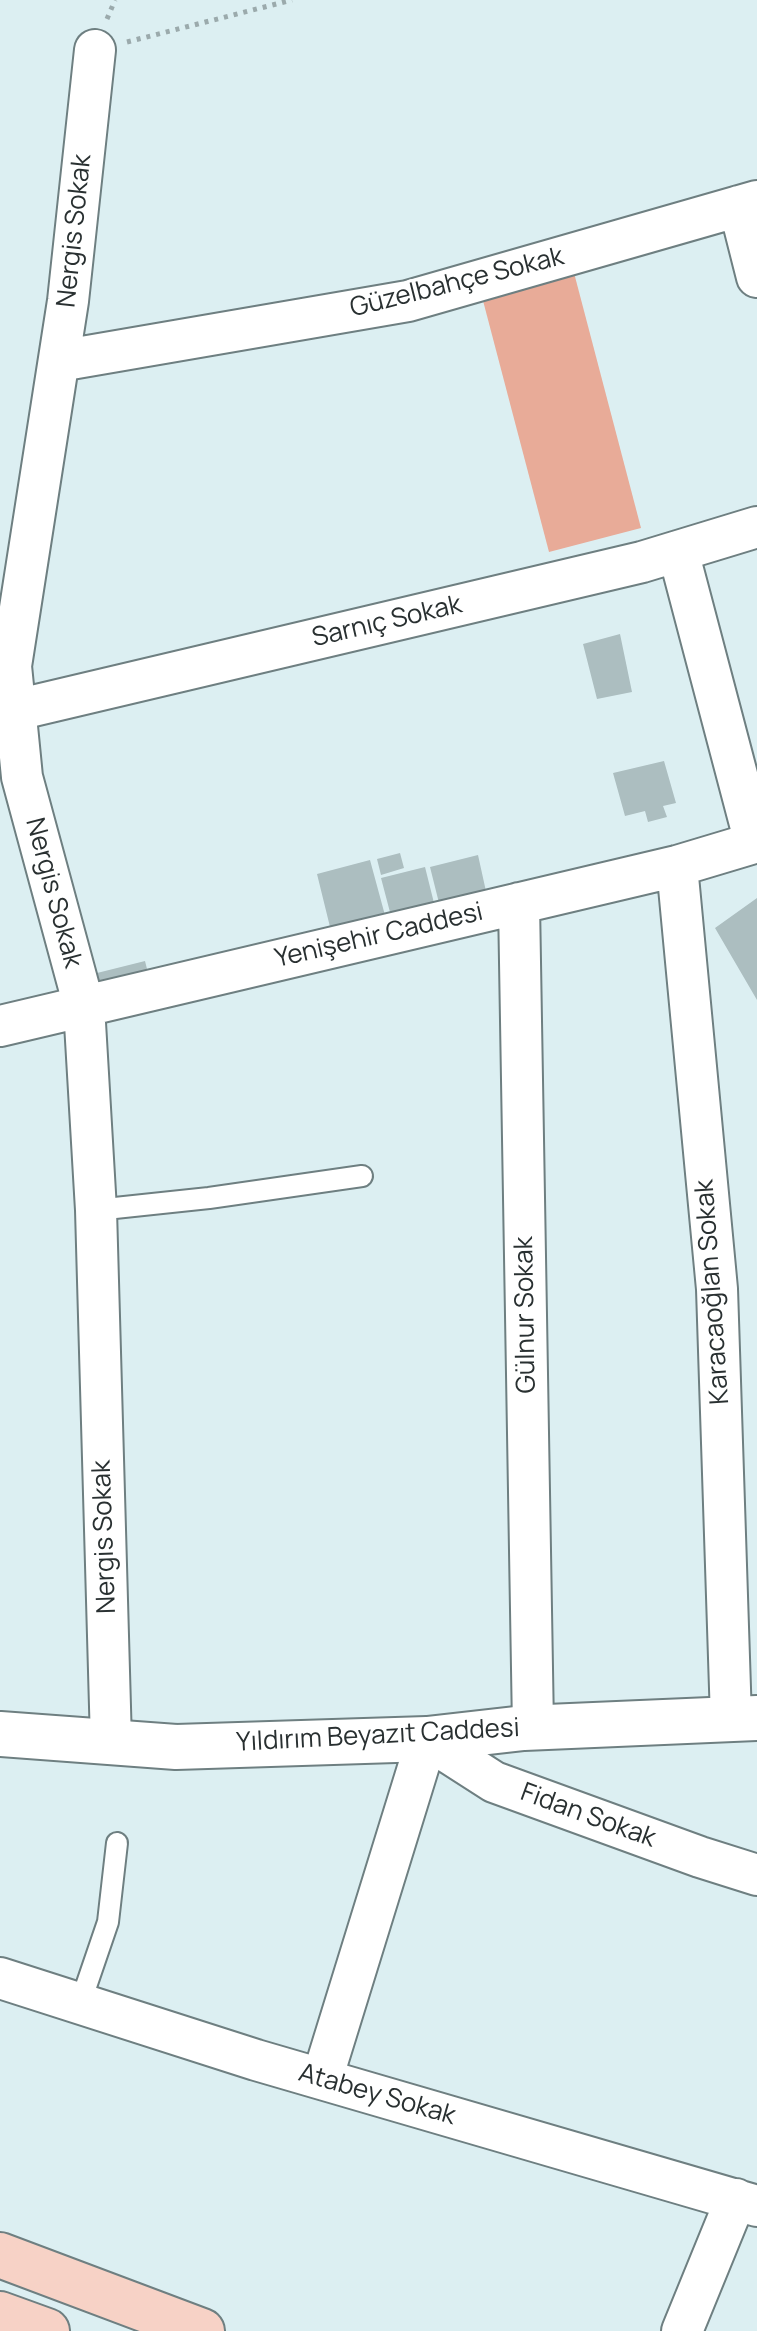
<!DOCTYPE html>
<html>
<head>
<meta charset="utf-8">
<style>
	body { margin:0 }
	canvas { display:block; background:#dceff2 }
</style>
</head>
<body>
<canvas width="757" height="2331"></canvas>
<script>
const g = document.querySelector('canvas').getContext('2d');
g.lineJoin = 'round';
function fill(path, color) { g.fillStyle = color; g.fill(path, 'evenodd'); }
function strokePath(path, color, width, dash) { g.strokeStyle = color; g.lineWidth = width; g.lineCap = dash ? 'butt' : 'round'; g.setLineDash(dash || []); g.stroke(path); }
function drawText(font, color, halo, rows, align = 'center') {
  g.font = font + ' Manrope,sans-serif'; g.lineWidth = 6; g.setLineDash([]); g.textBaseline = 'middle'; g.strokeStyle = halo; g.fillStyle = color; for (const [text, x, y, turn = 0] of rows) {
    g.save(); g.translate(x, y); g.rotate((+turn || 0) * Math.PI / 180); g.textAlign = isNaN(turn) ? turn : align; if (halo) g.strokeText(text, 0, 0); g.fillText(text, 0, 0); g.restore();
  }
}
const green = new Path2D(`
	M573 269 641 528 549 552 481 293Z`);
const building = new Path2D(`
	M620 634 632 692 597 699 583 644Z
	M664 761 676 803 663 806 667 817 648 822 645 811 625 816 613 773Z
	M400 853 404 868 381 875 377 859Z
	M478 855 489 905 440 907 430 867Z
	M370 860 386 919 331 931 317 874Z
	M425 867 435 907 391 916 381 878Z
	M757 898V1000L715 928Z
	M145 961 151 985 102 996 97 973Z`);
const path = new Path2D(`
	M107 19 115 0
	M127 42 292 0`);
const service = new Path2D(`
	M96 1210 209 1198 362 1176
	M80 2004 108 1922 117 1843`);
const minor = new Path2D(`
	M95 50 68 301 11 666 22 777 84 1006 96 1210 111 1742
	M739 206 757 277
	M59 361 408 301 757 201
	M678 551 755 843
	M16 710 642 562 757 527
	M677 866 717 1289 731 1719
	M519 903 533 1727
	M0 1026 677 866 757 842
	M0 1978 256 2060 757 2206
	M322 2079 427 1739 494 1782 700 1857 757 1875
	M682 2331 736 2199`);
const tertiary = new Path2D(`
	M0 1734 176 1747 427 1739 524 1728 757 1718`);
const secondary = new Path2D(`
	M0 2255 202 2331
	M0 2314 47 2331`);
const streetNames = [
	["Nergis Sokak",75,231,-84],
	["Güzelbahçe Sokak",457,283,-14],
	["Sarnıç Sokak",387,622,-13],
	["Nergis Sokak",53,893,75],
	["Yenişehir Caddesi",379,936,-13],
	["Karacaoğlan Sokak",713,1292,-94],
	["Gülnur Sokak",526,1315,-91],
	["Nergis Sokak",105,1537,-92],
	["Yıldırım Beyazıt Caddesi",378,1736,-3],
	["Fidan Sokak",588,1816,20],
	["Atabey Sokak",377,2095,16]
];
fill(green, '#e8ab98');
fill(building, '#acbec0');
strokePath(service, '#6e7f81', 24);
strokePath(minor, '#6e7f81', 44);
strokePath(tertiary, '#6e7f81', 48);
strokePath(secondary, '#6e7f81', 48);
strokePath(path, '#9baaac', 5, [4, 6]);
strokePath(service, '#fff', 20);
strokePath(minor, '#fff', 40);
strokePath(tertiary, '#fff', 44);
strokePath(secondary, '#f7d2c6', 44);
drawText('26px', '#293031', '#fff', streetNames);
</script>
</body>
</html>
